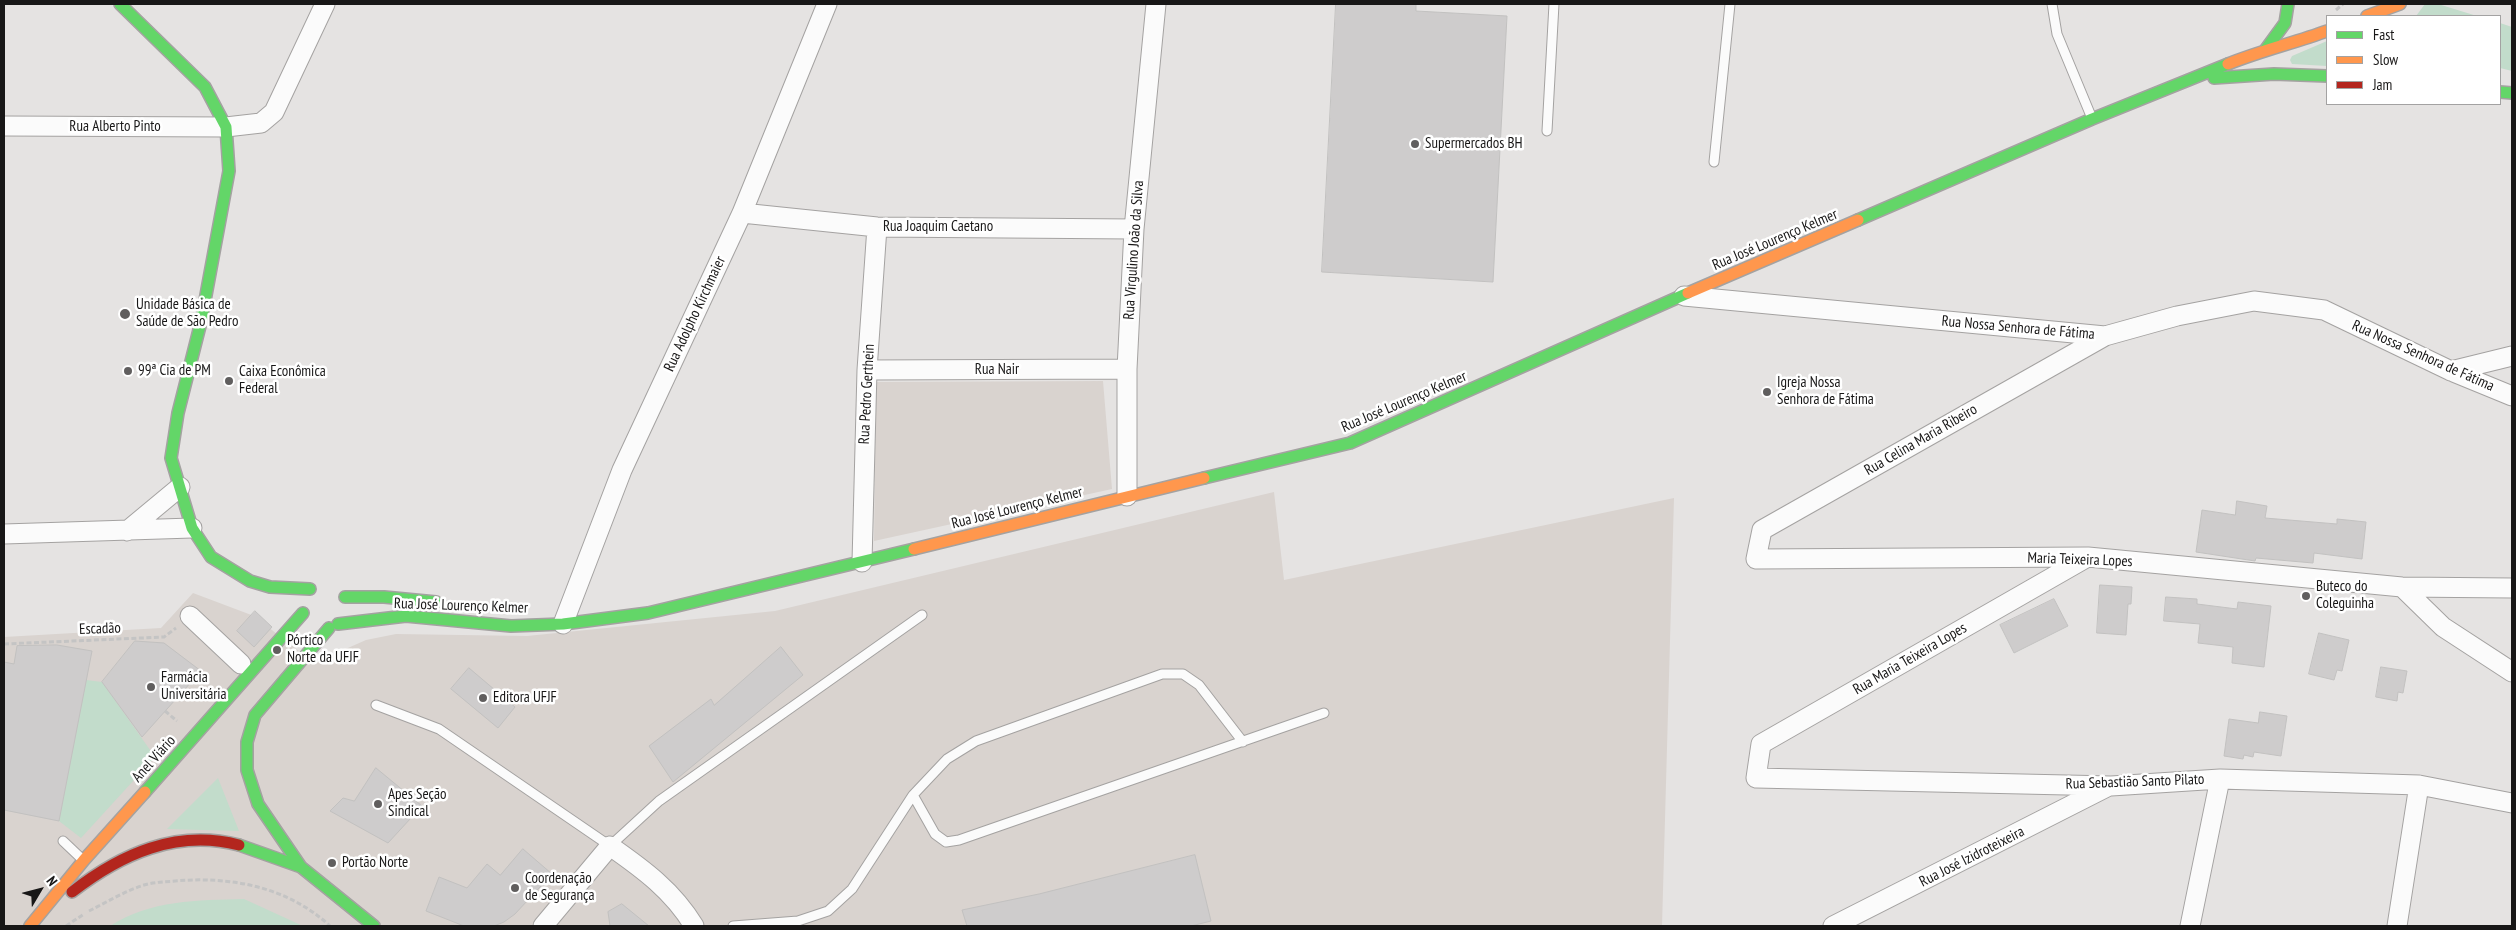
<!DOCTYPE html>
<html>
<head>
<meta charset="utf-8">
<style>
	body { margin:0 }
	#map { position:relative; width:2516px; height:930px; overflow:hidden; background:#e5e3e2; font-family:"PT Sans Narrow",sans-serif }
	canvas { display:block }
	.frame { position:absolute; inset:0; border:5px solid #181717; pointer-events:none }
	.legend { position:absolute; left:2326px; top:15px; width:175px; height:90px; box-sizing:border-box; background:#fff; border:1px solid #a3a2a2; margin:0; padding:6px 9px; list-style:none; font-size:15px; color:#181717 }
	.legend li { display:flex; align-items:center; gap:10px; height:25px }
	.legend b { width:25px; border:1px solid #a3a2a2 }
	.north { position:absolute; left:15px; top:865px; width:50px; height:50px; -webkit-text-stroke:4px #fff; paint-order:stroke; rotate:53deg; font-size:14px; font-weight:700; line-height:20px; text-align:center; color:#181717 }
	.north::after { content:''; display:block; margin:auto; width:18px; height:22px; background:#181717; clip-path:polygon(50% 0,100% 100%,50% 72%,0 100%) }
</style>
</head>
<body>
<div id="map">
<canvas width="2516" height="930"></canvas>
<div class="frame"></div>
<ul class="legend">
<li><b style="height:6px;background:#63d668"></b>Fast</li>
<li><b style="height:6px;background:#ff974d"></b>Slow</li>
<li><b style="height:6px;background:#b3261e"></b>Jam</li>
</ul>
<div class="north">N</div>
</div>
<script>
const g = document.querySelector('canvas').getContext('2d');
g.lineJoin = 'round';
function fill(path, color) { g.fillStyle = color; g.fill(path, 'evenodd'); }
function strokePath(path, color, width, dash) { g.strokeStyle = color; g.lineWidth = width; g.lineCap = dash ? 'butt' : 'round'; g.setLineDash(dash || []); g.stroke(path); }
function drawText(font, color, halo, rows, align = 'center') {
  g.font = font + ' "PT Sans Narrow",sans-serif'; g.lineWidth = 5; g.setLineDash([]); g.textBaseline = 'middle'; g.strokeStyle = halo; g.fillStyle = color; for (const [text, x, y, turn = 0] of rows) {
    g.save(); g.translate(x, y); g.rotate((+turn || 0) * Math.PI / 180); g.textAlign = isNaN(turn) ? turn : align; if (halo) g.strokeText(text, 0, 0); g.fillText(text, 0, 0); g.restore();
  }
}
const built = new Path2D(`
	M1103 381 1112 489 874 541 876 382Z
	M1274 492 1284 580 1674 498 1662 926H4V637L161 628 193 593 254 616 314 663 366 640 396 634 527 636 775 611Z`);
const green = new Path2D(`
	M2425 4H2438L2477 16H2416Z
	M2500 23 2512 27V71L2500 68Z
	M2327 41V66L2292 64 2290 60 2292 56Z
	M86 680 102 682 155 757 81 838 59 821Z
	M218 778 239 831 167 829Z
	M244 899 303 926H110C150 900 198 900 244 899Z`);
const building = new Path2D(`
	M1336 4H1416V11L1507 16 1493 282 1322 272Z
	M2237 501 2267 506 2265 518 2337 524V519L2366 522 2362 559 2314 553 2313 563 2256 558 2255 561 2196 552 2202 510 2235 515Z
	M2100 585 2132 587 2131 604H2128L2126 635 2097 633Z
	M2166 597 2197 599V604L2237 609 2238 602 2271 606 2264 667 2232 663 2233 647 2198 643 2200 624 2164 621Z
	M2054 599 2068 626 2014 653 2000 625Z
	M255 611 272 627 254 647 237 631Z
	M2319 633 2349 640 2342 671 2337 670 2334 680 2309 674Z
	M135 641 164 643 201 671 142 737 102 682Z
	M57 645 92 651 59 821 4 810V662L14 664 17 646Z
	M781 647 803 675 673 782 649 746 711 699 714 705Z
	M2381 667 2407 671 2403 693 2398 692 2397 701 2376 697Z
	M469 668 515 707 498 728 451 689Z
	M2260 712 2287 716 2281 756 2254 752 2253 757 2244 755 2243 759 2224 756 2229 719 2258 723Z
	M376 768 422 806 388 843 330 811 343 798 354 801Z
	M523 849 552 874 515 914 504 922 494 926H464L426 911 439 877 467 888 487 864 500 875Z
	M1195 855 1211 921 1191 926H967L962 910 1039 894Z
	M622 904 649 926H610L608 912Z`);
const path = new Path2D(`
	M2336 10 2343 4
	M4 644 164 637 176 628
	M165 711 177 721
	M89 911C107 902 125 891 144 885 154 882 164 882 175 881 231 876 288 887 330 926
	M66 926 84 914`);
const lane = new Path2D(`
	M2052 4 2057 34 2091 116
	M1547 131 1554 4
	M1714 162 1730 4
	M376 705 439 729 610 846 659 801 922 615
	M913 795 935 834 946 842 959 840 1324 713
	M63 841 83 860
	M733 926 798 921 828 911 852 889 913 795 947 759 976 741 1162 674H1183L1199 685 1243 742`);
const street = new Path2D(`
	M4 126 226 127 261 123 274 112 325 4
	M742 213 877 227 1134 229
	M1684 296 2105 336 2177 316 2254 301 2324 310 2451 371 2512 396
	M2105 336 1762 530 1756 559 2088 557 2402 587 2512 588
	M867 370 1127 369
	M2451 371 2512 356
	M1127 496V369L1134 229 1156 4
	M127 531 180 487
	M4 534 192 528
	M2086 558 1761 744 1756 778 2111 786 2220 779 2419 785 2512 803
	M862 562 867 370 877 227
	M2402 587 2443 627 2512 672
	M190 616 241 664
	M563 624 622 470 742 213 827 4
	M543 926 610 846C643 869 673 891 694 926
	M1833 926 2107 787
	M2190 926 2220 779
	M2397 926 2419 785`);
const fast = new Path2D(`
	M120 4 205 87 226 127 229 171 201 322 178 413 171 458 192 528 211 557 250 581 270 587 310 589
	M2266 49 2285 23 2288 4
	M2214 78 2274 74 2327 76
	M2500 92 2512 93
	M1858 220 2092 119 2228 64
	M1204 478 1350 443 1688 293
	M345 597H384L436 602
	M338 624 406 616 511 626 563 624 648 613 914 549
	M329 628 255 715 247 742V770L258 804 301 867 374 926
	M145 792 303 613
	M239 845 301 867`);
const slow = new Path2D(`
	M2367 16 2400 4
	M2228 64C2260 51 2294 43 2327 31
	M1688 293 1858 220
	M914 549 1204 478
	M30 926 84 860 145 792`);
const jam = new Path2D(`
	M72 892C121 854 176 829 239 845`);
const markers = [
	[1415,144,5,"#605e5e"],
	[125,314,6,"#605e5e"],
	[128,371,5,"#605e5e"],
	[229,381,5,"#605e5e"],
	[1767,392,5,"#605e5e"],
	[2306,596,5,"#605e5e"],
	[277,650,5,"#605e5e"],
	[151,687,5,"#605e5e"],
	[483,698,5,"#605e5e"],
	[378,804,5,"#605e5e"],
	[332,863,5,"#605e5e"],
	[515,888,5,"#605e5e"]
];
const streetNames = [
	["Rua Alberto Pinto",115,127],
	["Rua Joaquim Caetano",938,227],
	["Rua José Lourenço Kelmer",1775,240,-23],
	["Rua Virgulino João da Silva",1134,250,-86],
	["Rua Adolpho Kirchmaier",695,314,-65],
	["Rua Nossa Senhora de Fátima",2018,328,5],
	["Rua Nossa Senhora de Fátima",2423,356,24],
	["Rua Nair",997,370],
	["Rua Pedro Gerthein",867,394,-87],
	["Rua José Lourenço Kelmer",1404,402,-23],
	["Rua Celina Maria Ribeiro",1921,440,-30],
	["Rua José Lourenço Kelmer",1017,508,-14],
	["Maria Teixeira Lopes",2080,560,2],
	["Rua José Lourenço Kelmer",461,606,2],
	["Escadão",100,629,-2],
	["Rua Maria Teixeira Lopes",1910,659,-30],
	["Anel Viário",154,759,-48],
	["Rua Sebastião Santo Pilato",2135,782,-2],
	["Rua José Izidroteixeira",1972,857,-27]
];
const poiNames = [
	["Supermercados BH",1425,144],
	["Unidade Básica de",136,305],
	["Saúde de São Pedro",136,322],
	["99ª Cia de PM",138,371],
	["Caixa Econômica",239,372],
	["Federal",239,389],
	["Igreja Nossa",1777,383],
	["Senhora de Fátima",1777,400],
	["Buteco do",2316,587],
	["Coleguinha",2316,604],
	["Pórtico",287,641],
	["Norte da UFJF",287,658],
	["Farmácia",161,678],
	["Universitária",161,695],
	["Editora UFJF",493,698],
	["Apes Seção",388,795],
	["Sindical",388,812],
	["Portão Norte",342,863],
	["Coordenação",525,879],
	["de Segurança",525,896]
];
fill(built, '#d9d3cf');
fill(green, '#c2dccb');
fill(building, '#cecccc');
strokePath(building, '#c2c1c0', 1);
strokePath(lane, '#a4a2a1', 11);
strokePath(street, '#a4a2a1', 21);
strokePath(fast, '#a4a2a1', 14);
strokePath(slow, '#a4a2a1', 14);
strokePath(jam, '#a4a2a1', 14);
strokePath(path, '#c4c4c4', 3, [5, 2.5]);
strokePath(lane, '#fbfbfb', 9);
strokePath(street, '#fbfbfb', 19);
strokePath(fast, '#63d668', 11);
strokePath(slow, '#ff974d', 11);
strokePath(jam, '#b3261e', 11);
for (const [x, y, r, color] of markers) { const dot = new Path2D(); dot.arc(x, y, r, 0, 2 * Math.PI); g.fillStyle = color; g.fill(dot); strokePath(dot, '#fff', 2); }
drawText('15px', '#181717', '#fff', streetNames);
drawText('15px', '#181717', '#fff', poiNames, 'left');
</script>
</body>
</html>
